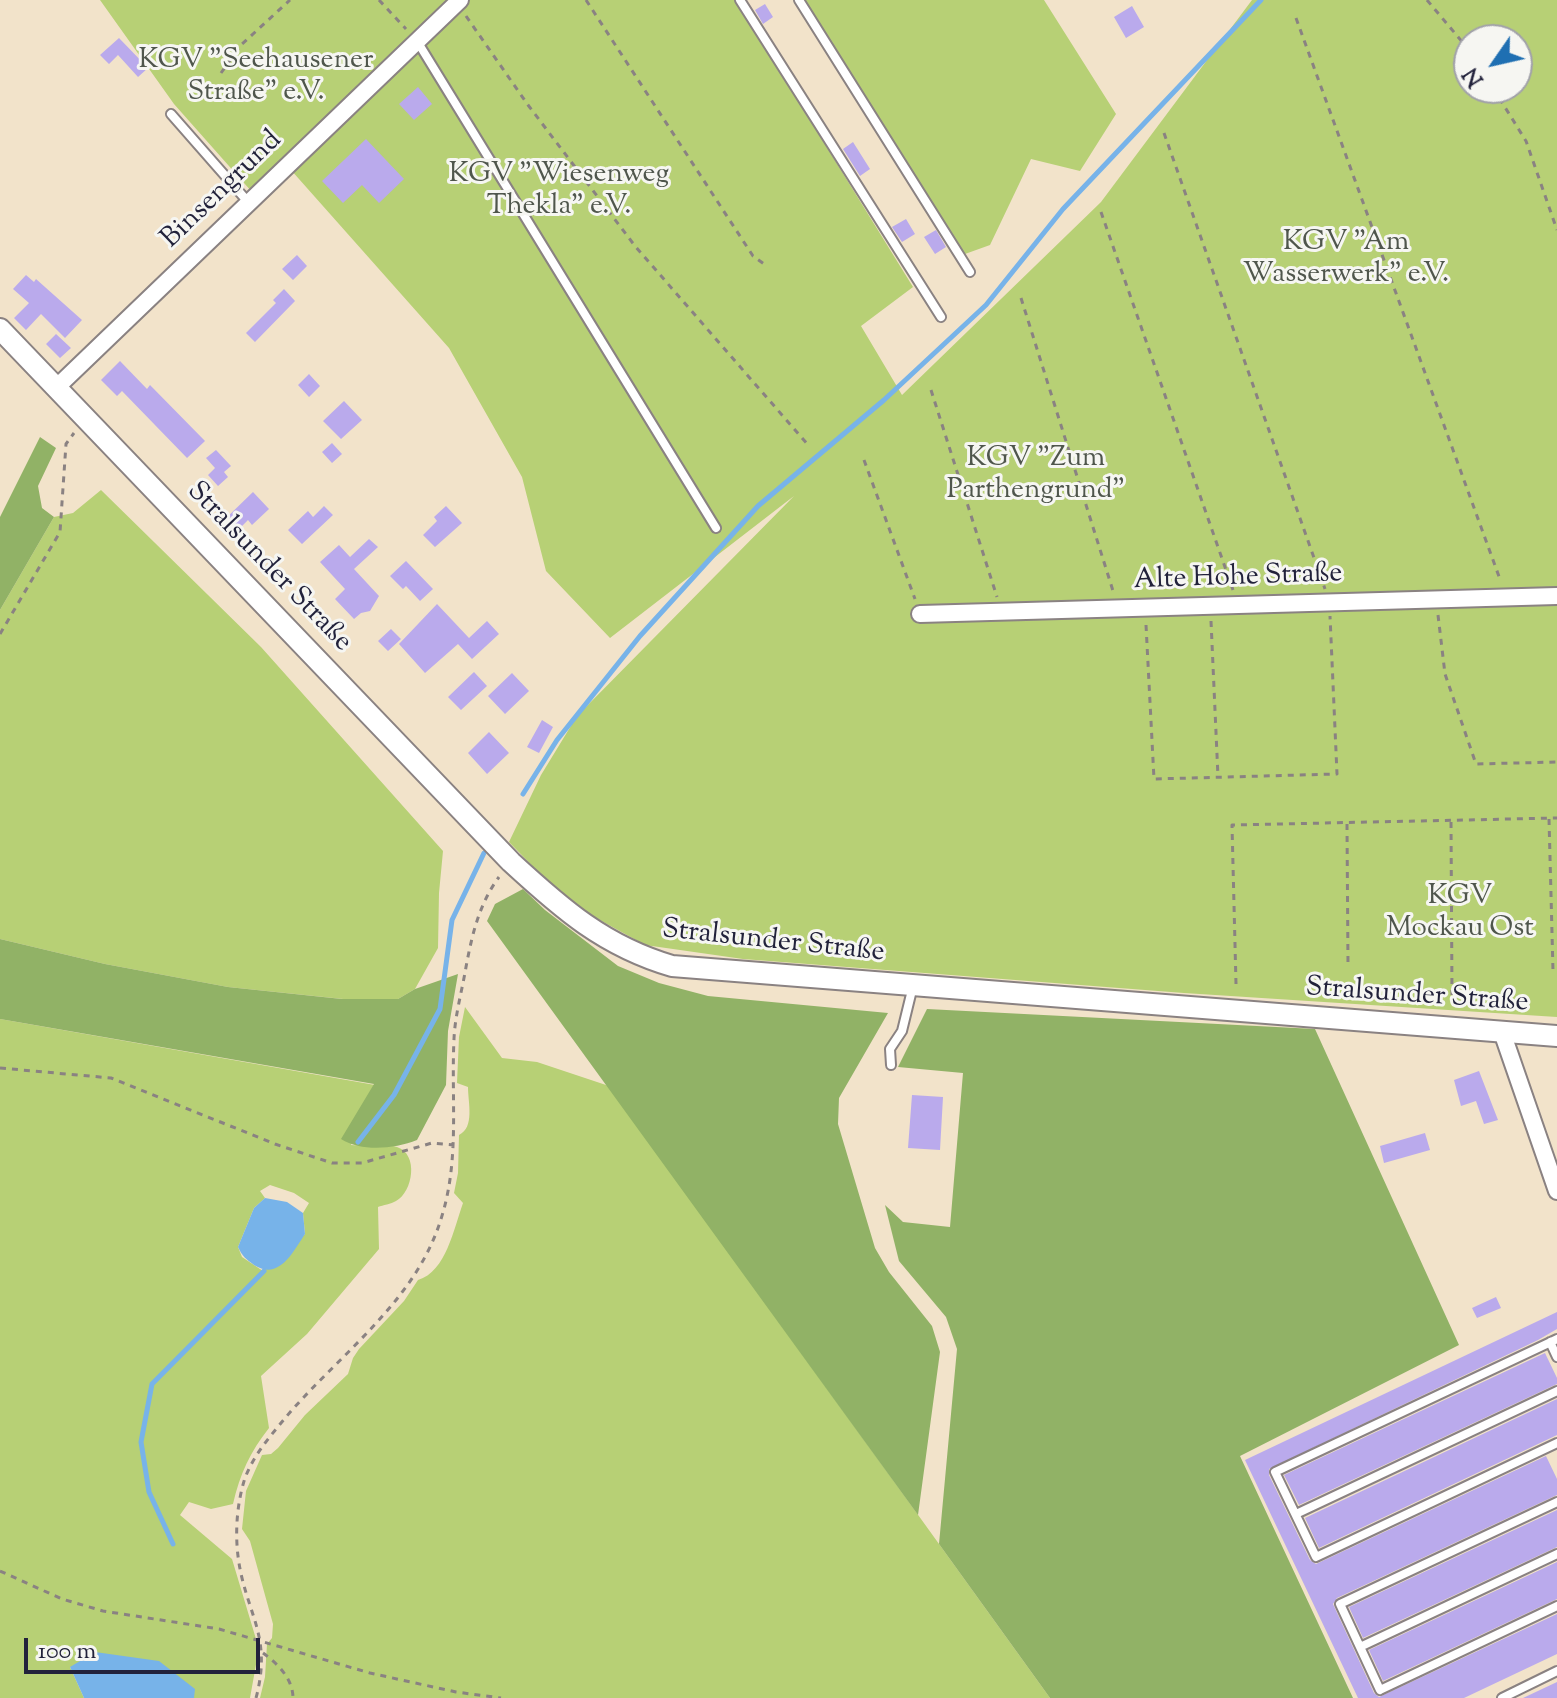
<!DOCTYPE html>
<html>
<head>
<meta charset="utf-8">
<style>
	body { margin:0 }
	#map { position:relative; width:1557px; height:1698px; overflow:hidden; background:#f2e3ca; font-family:"Sorts Mill Goudy",serif }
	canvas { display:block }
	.north { position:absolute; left:1453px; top:24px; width:80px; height:80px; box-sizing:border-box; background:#f6f6f2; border:2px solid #a1a1a9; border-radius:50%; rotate:236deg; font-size:22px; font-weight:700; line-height:32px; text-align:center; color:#22223b }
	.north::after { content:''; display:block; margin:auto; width:28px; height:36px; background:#1f6fb2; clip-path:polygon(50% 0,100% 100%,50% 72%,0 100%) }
	.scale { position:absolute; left:24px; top:1638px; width:236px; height:36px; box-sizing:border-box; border:4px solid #22223b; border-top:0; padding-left:10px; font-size:24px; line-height:28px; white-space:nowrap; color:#22223b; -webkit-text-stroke:6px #f6f6f2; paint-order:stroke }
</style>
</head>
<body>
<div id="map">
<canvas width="1557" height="1698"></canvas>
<div class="north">N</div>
<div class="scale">100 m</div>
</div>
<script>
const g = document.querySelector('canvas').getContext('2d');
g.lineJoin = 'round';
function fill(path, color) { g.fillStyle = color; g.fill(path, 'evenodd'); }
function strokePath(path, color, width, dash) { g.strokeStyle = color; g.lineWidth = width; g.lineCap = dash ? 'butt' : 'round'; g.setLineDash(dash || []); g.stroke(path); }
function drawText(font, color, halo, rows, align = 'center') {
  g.font = font + ' "Sorts Mill Goudy",serif'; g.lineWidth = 6; g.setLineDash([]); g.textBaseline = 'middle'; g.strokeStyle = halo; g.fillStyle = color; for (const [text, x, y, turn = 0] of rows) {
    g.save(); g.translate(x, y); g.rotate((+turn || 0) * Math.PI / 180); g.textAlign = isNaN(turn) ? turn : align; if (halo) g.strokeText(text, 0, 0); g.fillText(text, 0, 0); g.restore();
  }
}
const green = new Path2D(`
	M100 0H454L252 192 174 104Z
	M461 0H736L913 287 861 326 902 395 1101 202 1252 0H1557V1017L1184 993 743 959 645 945 587 913 544 878 509 842 541 775 577 716 794 496 610 638 546 571 522 477 449 348 291 170ZM1469 40H1517V88H1469Z
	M804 0H1044L1116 114 1080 171 1031 159 990 245 965 254Z
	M101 490 261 647 443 851 439 893 438 948 415 989 398 999H343L228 987 105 964 0 939V610L54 517 73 513Z
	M465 1007 502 1058 537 1062 609 1086 1050 1698H260L265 1677 267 1644 272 1638 273 1624 250 1541 242 1529 246 1491 262 1455 271 1454 278 1448 305 1415 348 1374 353 1358 359 1349 404 1301 418 1280C446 1272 454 1228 463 1203L454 1193 458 1173 459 1135C475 1127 468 1103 468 1087L457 1083 459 1037Z
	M0 1019 375 1085 351 1145C365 1146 383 1143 397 1147 419 1154 413 1192 396 1201 391 1204 383 1205 378 1207L379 1249 307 1334 261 1376 269 1428C250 1452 240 1474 233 1504L211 1509 189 1502 180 1515 232 1559 256 1639 257 1659 250 1698H194V1689L70 1667 84 1698H0ZM270 1185 294 1193 309 1203 303 1213 305 1234 263 1271 242 1257 238 1247 254 1208 265 1198 260 1191Z`);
const forest = new Path2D(`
	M40 437 56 448 38 486 42 508 54 517 0 610V517Z
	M523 889 545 910 618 966 659 983 708 996 888 1013 839 1098 838 1124 875 1248 889 1272 932 1326 940 1352 918 1515 487 921 495 904Z
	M0 939 105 964 228 987 342 999H398L415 989 458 974 448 1031 446 1085 417 1140C394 1149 362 1152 341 1139L374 1084 0 1019Z
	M927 1009 1315 1029 1459 1345 1240 1456 1353 1698H1050L939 1544 957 1349 946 1317 899 1261 885 1205 903 1222 950 1227 963 1073 898 1067Z`);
const water = new Path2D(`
	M265 1198 287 1202 303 1213 305 1234C293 1252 279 1281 254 1265 246 1259 242 1256 238 1247L254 1208Z
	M95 1652 159 1661 195 1689 194 1698H84L70 1667Z`);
const stream = new Path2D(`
	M523 794 557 740 640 636 758 506 884 400 986 305 1063 209 1261 0
	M358 1142 394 1095 440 1009 452 920 484 853
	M173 1544 149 1492 141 1442 152 1384 264 1271`);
const building = new Path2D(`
	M765 4 773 17 763 24 755 10Z
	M1132 6 1144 27 1126 38 1114 17Z
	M119 38 148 68 138 77 118 55 109 64 100 55Z
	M418 87 432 104 414 120 399 104Z
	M366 139 404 179 379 203 362 185 343 203 322 181Z
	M853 142 870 169 860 176 843 149Z
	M906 219 915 234 902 242 892 227Z
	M936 230 946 247 935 254 924 237Z
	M297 255 307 266 293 280 282 269Z
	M26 275 34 282 36 279 82 320 65 338 41 314 26 330 14 318 29 303 13 289Z
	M284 289 295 301 255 342 246 333 276 303 273 300Z
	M56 334 71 348 60 358 46 344Z
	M120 361 147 389 150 385 205 441 187 458 122 391 117 396 101 380Z
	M309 374 320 386 309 397 298 385Z
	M344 401 362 420 341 439 323 421Z
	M332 443 342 454 332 463 322 452Z
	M216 450 231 466 224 472 228 477 218 486 208 475 215 468 206 458Z
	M253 492 269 509 252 525 248 520 234 534 222 522Z
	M324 506 333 515 302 544 288 530 308 511 313 517Z
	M446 506 462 523 435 547 423 535 437 521 434 517Z
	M369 539 378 547 354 569 379 596 370 611 361 613 354 619 335 599 345 589 320 562 339 545 350 557Z
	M406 561 433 589 420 601 406 586 403 589 390 576Z
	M437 604 469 638 487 621 499 634 472 659 458 644 425 673 399 644Z
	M391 629 401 639 388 651 378 641Z
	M474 672 487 686 461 710 448 697Z
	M512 673 529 691 505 714 488 696Z
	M542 720 553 727 539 753 527 747Z
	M489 732 509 753 487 774 468 753Z
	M1479 1071 1498 1120 1484 1124 1476 1101 1461 1106 1454 1080Z
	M912 1095 943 1097 940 1150 908 1148Z
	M1425 1133 1430 1150 1384 1163 1380 1146Z
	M1496 1297 1501 1308 1477 1318 1472 1308Z
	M1557 1312V1329L1538 1340 1269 1469V1475L1310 1560 1316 1564 1546 1456 1557 1479V1495L1337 1598 1333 1604 1374 1693 1379 1697 1557 1614V1654L1464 1698H1358L1245 1460Z
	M1545 1353 1557 1378V1384L1299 1505 1284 1475Z
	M1557 1399V1435L1319 1548 1305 1518Z
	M1557 1510V1547L1363 1638 1349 1607Z
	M1557 1562V1599L1383 1681 1369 1650Z
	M1557 1682V1698H1523Z`);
const path = new Path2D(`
	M379 0 406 29
	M586 0 753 256 767 266
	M1427 0 1469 50
	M466 16 528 105 635 246 809 446
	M1296 18 1501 582
	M221 73 241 45 290 0
	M1493 88 1526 141 1557 230
	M1164 133 1325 589
	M1101 212 1233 590
	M1021 298 1114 594
	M931 390 997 597
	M864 460 915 599
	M1438 615 1445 674 1476 764 1557 762
	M1211 621 1218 777
	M1146 625 1154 779 1337 774 1330 616
	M0 634 60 532 66 444 74 433
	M1549 819 1553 971
	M1451 822 1452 995
	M1347 824 1348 965
	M1236 984 1232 825 1557 818
	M0 1068 111 1078 275 1144 332 1163H362L432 1143 454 1145
	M0 1571 62 1599 103 1611 219 1629 370 1673 456 1692 501 1698
	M263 1653C278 1664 293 1679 293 1698
	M256 1698C273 1634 245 1613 238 1556 235 1531 237 1503 245 1478 253 1457 267 1440 281 1423 335 1357 415 1304 441 1219 460 1160 451 1100 454 1039 455 1015 462 991 466 967 472 935 479 904 499 877`);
const service = new Path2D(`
	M740 0 941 317
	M799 0 970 272
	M417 41 716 528
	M171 114 249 203
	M891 1065 890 1049 902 1031 913 986
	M1557 1339 1275 1472 1316 1557 1557 1443
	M1550 1342 1557 1357
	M1557 1502 1340 1604 1380 1690 1557 1606
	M1296 1514 1557 1391
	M1360 1647 1557 1554
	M1502 1698 1557 1671`);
const minor = new Path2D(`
	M57 387 460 0
	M920 614 1557 596
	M1502 1032 1557 1191`);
const tertiary = new Path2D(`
	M0 329 511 862C562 909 604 946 672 966L1557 1036`);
const parkNames = [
	["KGV \"Seehausener",256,62],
	["Straße\" e.V.",256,94],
	["KGV \"Wiesenweg",559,176],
	["Thekla\" e.V.",559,208],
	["KGV \"Am",1346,244],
	["Wasserwerk\" e.V.",1346,276],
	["KGV \"Zum",1036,460],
	["Parthengrund\"",1036,492],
	["KGV",1460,898],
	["Mockau Ost",1460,930]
];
const streetNames = [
	["Binsengrund",223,191,-44],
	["Stralsunder Straße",268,568,46],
	["Alte Hohe Straße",1238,579,-2],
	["Stralsunder Straße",773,943,6],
	["Stralsunder Straße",1417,997,4]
];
fill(green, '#b7d075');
fill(forest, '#91b266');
fill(water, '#77b3e9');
strokePath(stream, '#77b3e9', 5);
fill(building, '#baaaec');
strokePath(service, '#8a8282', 12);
strokePath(minor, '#8a8282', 20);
strokePath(tertiary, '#8a8282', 24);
strokePath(path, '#8a8282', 3, [6, 6]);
strokePath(service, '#fff', 8);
strokePath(minor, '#fff', 16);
strokePath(tertiary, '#fff', 20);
drawText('28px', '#4f564c', '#f6f6f2', parkNames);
drawText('28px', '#22223b', '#f6f6f2', streetNames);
</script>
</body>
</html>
